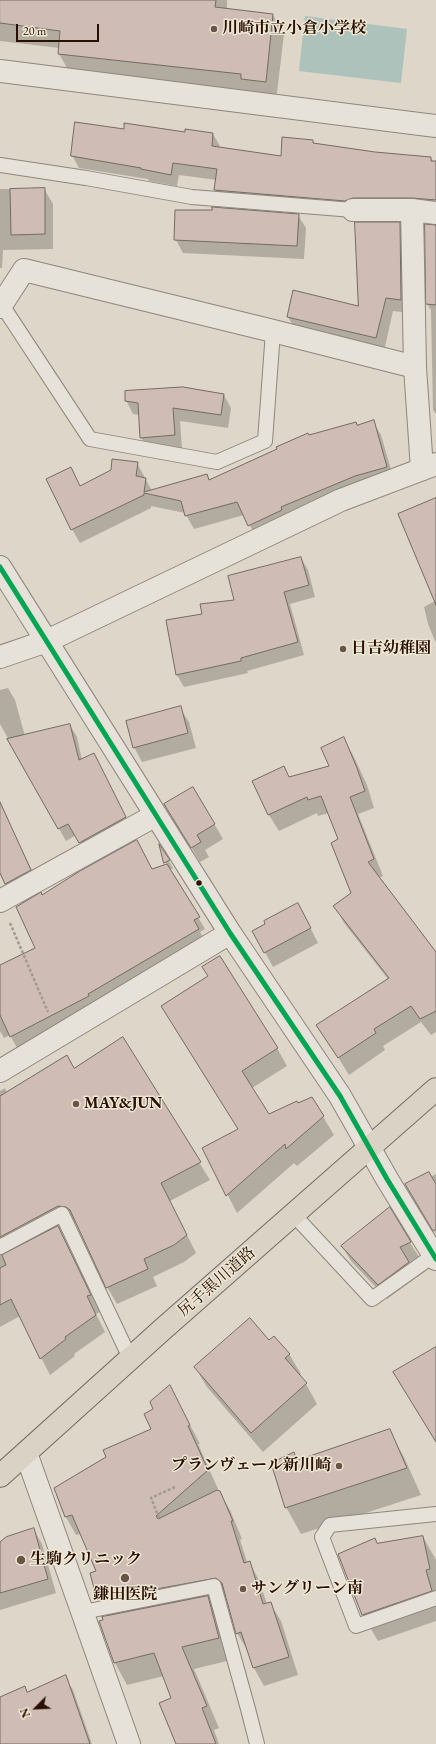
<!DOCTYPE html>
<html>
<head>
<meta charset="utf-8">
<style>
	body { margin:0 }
	#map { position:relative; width:436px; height:1744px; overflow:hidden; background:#ded6c8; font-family:"EB Garamond",serif }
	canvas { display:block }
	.north { position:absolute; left:16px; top:1688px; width:40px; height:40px; -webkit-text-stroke:3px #efe7d5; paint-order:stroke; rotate:246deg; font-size:11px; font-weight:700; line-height:16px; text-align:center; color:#2a1000 }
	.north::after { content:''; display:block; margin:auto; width:14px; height:18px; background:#2a1000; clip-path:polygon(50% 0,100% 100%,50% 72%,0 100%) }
	.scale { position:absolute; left:16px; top:24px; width:83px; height:18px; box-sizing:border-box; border:2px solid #2a1000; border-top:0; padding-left:5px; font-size:12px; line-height:14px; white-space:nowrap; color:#2a1000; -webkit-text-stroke:3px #efe7d5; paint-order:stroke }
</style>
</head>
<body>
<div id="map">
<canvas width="436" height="1744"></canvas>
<div class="north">N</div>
<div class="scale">20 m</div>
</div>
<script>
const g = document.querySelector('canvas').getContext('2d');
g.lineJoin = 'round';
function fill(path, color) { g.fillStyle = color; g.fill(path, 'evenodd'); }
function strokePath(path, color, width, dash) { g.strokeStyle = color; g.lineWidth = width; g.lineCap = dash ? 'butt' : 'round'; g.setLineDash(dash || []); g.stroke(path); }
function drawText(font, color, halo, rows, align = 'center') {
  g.font = font + ' "EB Garamond","Noto Serif JP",serif'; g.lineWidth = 3; g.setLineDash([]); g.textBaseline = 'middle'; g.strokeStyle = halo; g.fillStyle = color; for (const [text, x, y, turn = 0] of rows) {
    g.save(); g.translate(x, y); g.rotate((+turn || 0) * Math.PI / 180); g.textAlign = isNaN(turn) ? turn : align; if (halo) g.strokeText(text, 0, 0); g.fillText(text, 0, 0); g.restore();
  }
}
const water = new Path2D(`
	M305 16 407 29 401 83 299 71Z`);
const shadow = new Path2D(`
	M0 0H227V10L273 15 284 34 276 101 70 73 59 54 60 48 0 41Z
	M124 130 213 134 220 146 219 148 282 157 313 141 314 144 374 153 431 158 436 167 433 211 222 202 216 190 217 180 179 175 177 186 149 181 148 179 79 168 72 155Z
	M0 189H44L53 204V249L3 250 2 268H0Z
	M298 215 306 228 304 259 183 253 176 240Z
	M399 224 407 237 409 313 393 311 384 351 296 330 288 317 359 307Z
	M436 226V414L433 410 431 310 427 304Z
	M224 395 231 408 228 428 180 421 182 448 148 450 141 437 139 415 133 414 126 400Z
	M373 422 381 435 394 480 257 538 244 515 194 529 185 513 151 506V508L80 543 72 529 70 468 80 487 137 463 152 491 207 475 210 480 309 436Z
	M436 499V643L428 624 424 607 435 601Z
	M301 558 308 570 315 597 290 604 304 655 247 671 248 673 184 687 177 675 167 620 203 614 235 600Z
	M8 688 15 700 25 736 70 725 77 737 82 760 94 754 132 830 87 854 76 835 66 841 0 724V690Z
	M180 708 189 722 196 748 142 762 134 747Z
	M343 738 353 755 367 785 374 808 358 814 383 876 379 878 436 954V1032L431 1035 421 1022 383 1046 385 1050 349 1075 318 1025 388 979 344 923 335 906 352 893 340 840 329 813 318 816 317 813 279 831 269 815 289 778 330 766Z
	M193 788 223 839 205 850 209 857 200 862 174 819Z
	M12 829 39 885 11 894 0 874V835Z
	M162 850 173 868 170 870 205 929 200 932 205 941 95 1008 17 1048 10 1035 4 1038 0 1031V973L36 948 42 896 152 870 167 865Z
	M306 919 318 943 273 967 265 952Z
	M162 1006 277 1048 287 1066 252 1088 268 1115 312 1098 334 1135 297 1166 294 1163 237 1213 204 1149 239 1130Z
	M123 1039 210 1180 170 1201 196 1253 184 1262 153 1277 157 1286 117 1304 107 1287 77 1224 68 1223 59 1228 100 1312 96 1314 105 1332 74 1354 75 1356 50 1375 20 1316 0 1327V1091L5 1088 7 1093 74 1069Z
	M436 1174V1234L415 1200 430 1177Z
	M389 1209 427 1270 387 1299 351 1261 342 1246Z
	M269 1342 289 1354 301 1374 299 1376 306 1384 317 1404 263 1452 207 1387 195 1367Z
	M170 1386 200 1444H198L218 1489 216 1491H219L230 1510 242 1539 240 1540 247 1562H249L259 1580 267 1604 270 1603 281 1621 298 1675 264 1686 254 1668 248 1651 237 1633 227 1596 209 1599 220 1619 231 1660 194 1669 219 1728 214 1730 219 1744H177L172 1698 164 1676 127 1685 115 1663 100 1622 104 1621 108 1617 98 1600 91 1573 97 1572 81 1534 76 1535 66 1517 55 1488 152 1429 154 1410Z
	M389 1431 404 1457 421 1495 301 1534 286 1507 293 1453 298 1461Z
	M34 1530 42 1544 56 1593 0 1610V1543Z
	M423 1537 436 1560V1621L378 1641 363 1615 377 1544Z
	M65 1677 73 1690 92 1744H0V1698L24 1687 28 1693Z`);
const building = new Path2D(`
	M0 0H216L215 7 273 14 266 82 241 79V74L58 54 60 31 0 23Z
	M75 122 124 129V123L185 132V129L213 133 212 146 281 156 282 137 313 140V143L375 152 431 157V161H436V200L412 198H353L345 201 214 190 217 169 173 163 171 175 141 169V168L71 156Z
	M45 188V234L11 235 10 189Z
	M212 207 299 214 297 246 174 240 175 210H212Z
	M355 222H400L401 300 386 298 376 338 287 317 293 290 358 306Z
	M425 224 436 225V305L426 304Z
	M183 387 224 394 221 415 173 408 175 435 140 438 138 403 125 401V391Z
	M374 420 387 467 355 476 281 507 282 510 248 526 237 502 185 516 181 501 144 493V495L71 530 46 479 71 467 80 486 111 470 112 459 138 462 136 476 146 478 144 492 207 474 209 480 277 449 276 447 308 433 309 435 356 422 357 425Z
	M436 498V605L398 514Z
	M301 557 309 585 284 592 298 642 241 658V661L176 675 166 620 202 614 200 604 234 600 228 576Z
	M181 706 188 733 133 748 126 721Z
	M70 724 79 760 94 753 126 817 79 843 68 824 58 829 7 739Z
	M344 737 357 768 365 791 350 797 374 859 368 862 436 952V1011L420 1019 411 1006 374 1029 376 1033 338 1058 316 1025 389 978 333 906 351 893 331 843 338 839 321 796 308 800 307 797 268 815 252 781 284 766 289 777 329 766 321 748Z
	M193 787 215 824 197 835 201 842 191 848 164 804Z
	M0 802 31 870 5 884 0 873Z
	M137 840 152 869 167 864 200 917 194 920 199 929 88 994 89 996 10 1037 0 1015V965L35 948 16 907 41 892 42 895 80 871Z
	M159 844 170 860 164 863Z
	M298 903 311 928 264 953 252 931 265 924 264 921Z
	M220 956 278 1048 242 1071 269 1114 297 1101 298 1103 312 1097 324 1116 286 1149 285 1144 226 1196 202 1148 238 1129 161 1006 208 976 202 967Z
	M123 1037 201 1162 161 1183 187 1235 174 1245 144 1259 148 1269 106 1288 70 1210 66 1207 58 1206 0 1237V1096L67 1055 74 1068Z
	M429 1172 436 1184V1229L433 1231 405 1184Z
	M390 1207 411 1242 400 1247 409 1262 378 1285 341 1246Z
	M58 1226 91 1295 87 1296 96 1315 65 1337 66 1339 40 1359 11 1299 0 1305V1268L6 1265 2 1255Z
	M250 1318 269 1340 274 1336 290 1354 285 1358 307 1383 251 1433 194 1367Z
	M436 1347V1442L393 1372Z
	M170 1385 190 1425 188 1426 208 1470 156 1516 158 1519 217 1490 220 1491 233 1521H231L244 1563 250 1561 263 1604 271 1602 289 1657 253 1668 241 1632 236 1634 222 1583 216 1578 97 1600 90 1573 96 1571 72 1515 65 1517 54 1488 106 1457 103 1450 151 1429 144 1414 153 1409 150 1402Z
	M390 1429 407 1468 285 1508 271 1463 294 1452 297 1460Z
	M34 1528 48 1579 0 1593V1542L6 1537Z
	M423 1536 430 1569 426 1570 432 1591 362 1615 338 1554 375 1538 377 1543Z
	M208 1596 219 1638 182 1647 207 1706 202 1708 216 1744H176L159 1703 171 1698 154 1653 114 1663 99 1621 103 1620 102 1617Z
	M66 1675 90 1744H0V1697L25 1686 27 1692Z`);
const path = new Path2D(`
	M10 923 48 1012
	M159 1518 151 1498 175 1487`);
const service = new Path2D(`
	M0 165 86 178 192 197 353 210
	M2 305 90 439 217 462 265 441 273 331
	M294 1215 372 1299 434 1255
	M0 1247 62 1214 130 1358
	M436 1514 330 1525 322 1537 356 1626 436 1598
	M83 1612 214 1586 248 1709 257 1744`);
const pedestrian = new Path2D(`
	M353 210H412L436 213
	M412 210 415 367 422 469`);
const minor = new Path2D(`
	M0 71 436 126
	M0 307 24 270 273 331 415 367
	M0 567 230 933 340 1096 387 1179 436 1259
	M0 901 156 815
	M0 1071 230 933
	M26 1453 129 1744`);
const tertiary = new Path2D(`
	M0 657 47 641 341 500 436 464`);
const primary = new Path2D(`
	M0 1476 163 1329 436 1089`);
const bus1 = new Path2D(`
	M0 567 230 933 340 1096 387 1179 436 1259`);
const markers = [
	[214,29,4,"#695546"],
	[343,649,4,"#695546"],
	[199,883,3.5,"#2a1000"],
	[76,1104,4,"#695546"],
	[339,1466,4,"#695546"],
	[21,1560,5,"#695546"],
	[125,1578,5,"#695546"],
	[243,1589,4,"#695546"]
];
const poiNames = [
	["川崎市立小倉小学校",222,29],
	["日吉幼稚園",351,649],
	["MAY&JUN",84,1104],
	["プランヴェール新川崎",331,1466,"right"],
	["生駒クリニック",30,1560],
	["サングリーン南",251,1589],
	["鎌田医院",125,1595,"center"]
];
const streetNames = [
	["尻手黒川道路",217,1282,-41]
];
fill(water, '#acc2ba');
fill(shadow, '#0003');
fill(building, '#cfbdb5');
strokePath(building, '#736b62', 1);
strokePath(service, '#8e867c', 16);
strokePath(pedestrian, '#8e867c', 24);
strokePath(minor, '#8e867c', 24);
strokePath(tertiary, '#8e867c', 24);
strokePath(primary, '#736b62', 24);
strokePath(path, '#a19a93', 2.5, [3, 2]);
strokePath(service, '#e6e2da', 14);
strokePath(pedestrian, '#e6e2da', 22);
strokePath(minor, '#e6e2da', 22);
strokePath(tertiary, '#e6e2da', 22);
strokePath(primary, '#dad2c5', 22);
strokePath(bus1, '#00a651', 5);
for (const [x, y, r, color] of markers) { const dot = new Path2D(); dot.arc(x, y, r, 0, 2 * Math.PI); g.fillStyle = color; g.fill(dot); strokePath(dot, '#efe7d5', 1.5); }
drawText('bold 16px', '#2a1000', '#efe7d5', poiNames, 'left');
drawText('16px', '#2a1000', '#efe7d5', streetNames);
</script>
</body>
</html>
